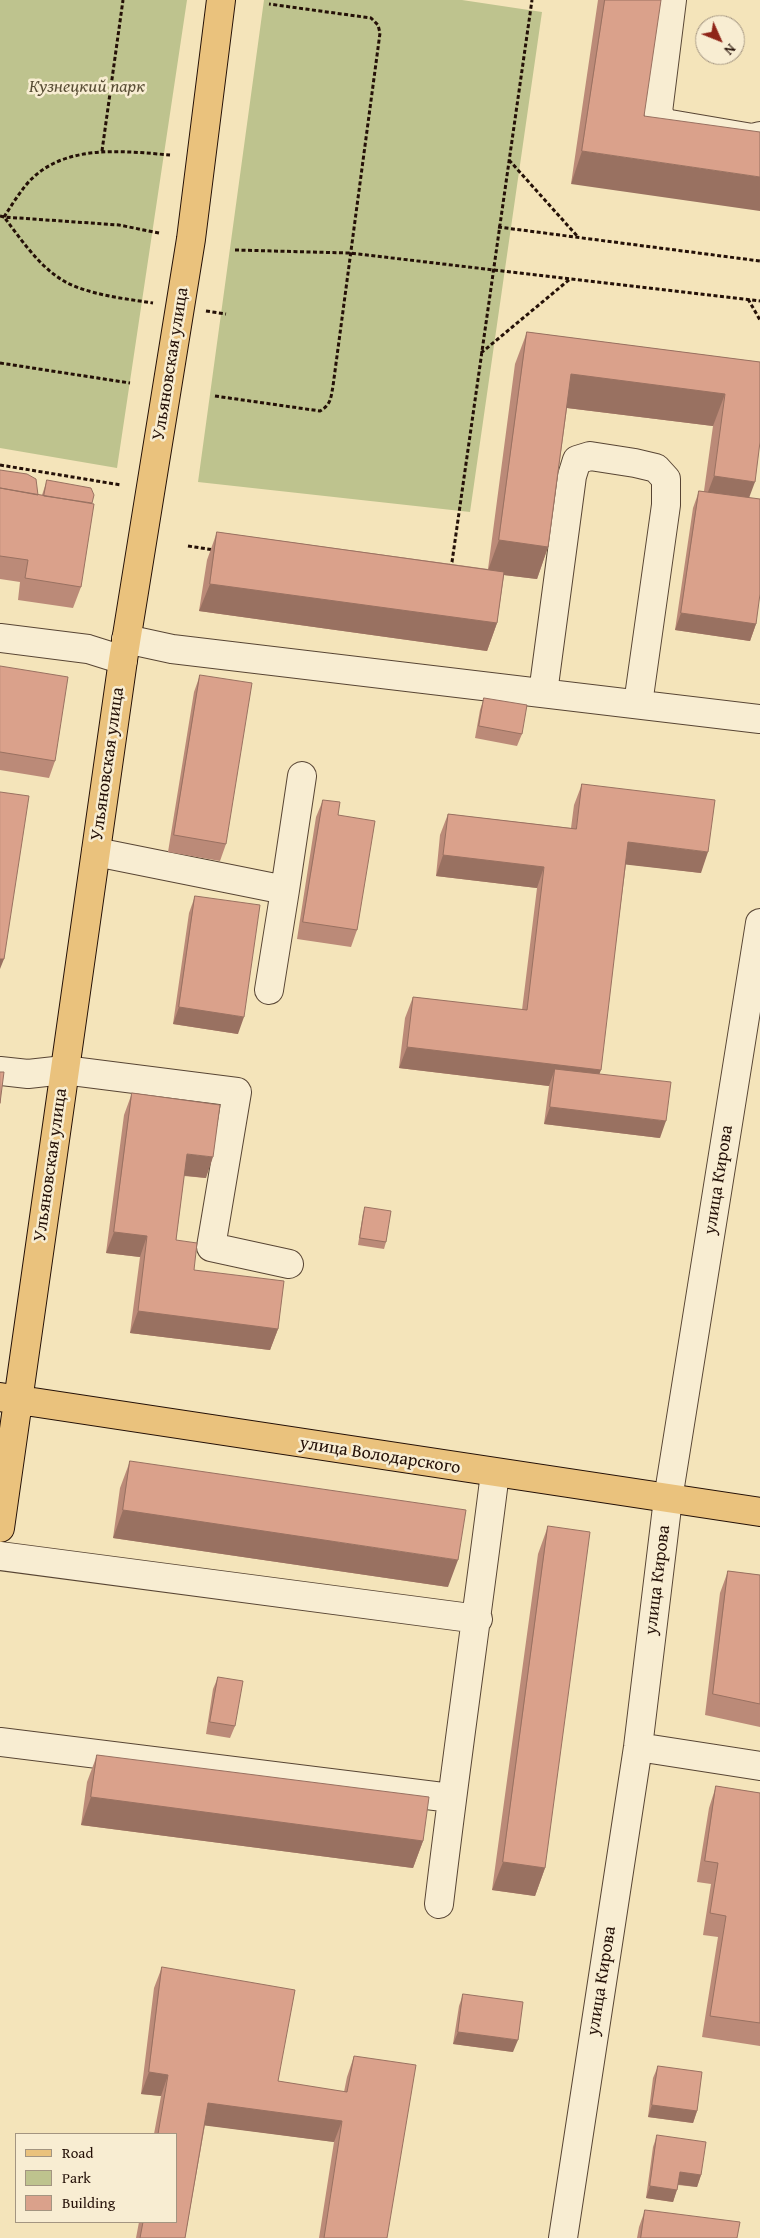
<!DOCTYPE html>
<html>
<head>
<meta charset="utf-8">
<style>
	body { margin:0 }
	#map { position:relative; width:760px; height:2238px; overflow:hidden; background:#f4e4ba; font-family:"Gentium Book Plus",serif }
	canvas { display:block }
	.legend { position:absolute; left:15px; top:2133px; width:162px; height:90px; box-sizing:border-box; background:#f8edd2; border:1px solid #a39581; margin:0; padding:6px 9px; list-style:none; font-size:15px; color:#241007 }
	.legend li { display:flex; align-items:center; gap:10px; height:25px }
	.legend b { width:25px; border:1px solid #a39581 }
	.north { position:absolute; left:695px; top:15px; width:50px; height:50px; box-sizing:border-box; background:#f8edd2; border:1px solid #a39581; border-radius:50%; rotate:134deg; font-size:14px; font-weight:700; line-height:20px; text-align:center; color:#241007 }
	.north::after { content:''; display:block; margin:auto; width:18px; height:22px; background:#8f2418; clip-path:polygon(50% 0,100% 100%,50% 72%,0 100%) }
</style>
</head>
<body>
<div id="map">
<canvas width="760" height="2238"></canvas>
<ul class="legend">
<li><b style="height:6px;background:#eac27d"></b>Road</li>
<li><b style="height:14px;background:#bec38e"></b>Park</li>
<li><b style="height:14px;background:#daa18b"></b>Building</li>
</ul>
<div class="north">N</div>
</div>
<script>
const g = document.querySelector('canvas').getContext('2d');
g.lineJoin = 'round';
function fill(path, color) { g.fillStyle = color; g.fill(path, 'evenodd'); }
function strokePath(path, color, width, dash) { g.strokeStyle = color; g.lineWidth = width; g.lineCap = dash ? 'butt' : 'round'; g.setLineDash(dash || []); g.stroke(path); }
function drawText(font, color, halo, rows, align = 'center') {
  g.font = font + ' "Gentium Book Plus",serif'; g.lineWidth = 5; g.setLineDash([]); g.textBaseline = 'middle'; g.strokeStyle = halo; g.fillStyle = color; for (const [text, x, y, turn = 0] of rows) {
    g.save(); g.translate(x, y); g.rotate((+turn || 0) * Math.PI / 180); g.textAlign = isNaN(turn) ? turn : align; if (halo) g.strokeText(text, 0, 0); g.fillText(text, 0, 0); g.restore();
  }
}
const green = new Path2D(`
	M0 0H187L117 468 0 448Z
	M264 0H462L542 12 470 512 198 482Z`);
const path = new Path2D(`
	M102 151 123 0
	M509 160 578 237
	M0 216 4 217C23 242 44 274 74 286 99 296 127 299 153 303
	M498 227 760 261
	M159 233 119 225 4 217C11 206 18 195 26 185 61 143 122 151 170 155
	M235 250 349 253 760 301
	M748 299 760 320
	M206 311 226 314
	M481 353 570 279
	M0 363 130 383
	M215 396 320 411C331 405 331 397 333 386L380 33 378 25 371 18 269 4
	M0 465 121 485
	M188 546 214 550
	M449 568 452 562 532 0`);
const minor = new Path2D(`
	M672 0 658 112 664 123 752 138 760 136
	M0 638 88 649 123 660
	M126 639 172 649 760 719
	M543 693 572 476 577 460 590 456 635 463 656 468 666 479V505L638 704
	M96 852 285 890 269 990
	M285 890 302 776
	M0 1071 28 1074 64 1070 237 1092 211 1247 289 1264
	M0 1556 478 1619
	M0 1742 451 1798
	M638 1747 760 1766
	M439 1904C456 1760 477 1617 495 1473
	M563 2238 638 1747 668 1499 760 923`);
const major = new Path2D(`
	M0 1397 760 1512
	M0 1528 123 660 191 239 221 0`);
const wall = new Path2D(`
	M598 0H661L571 184Z
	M527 332 760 362 749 498 756 624 750 641 675 630 693 508 699 491H704L713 426 567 408 548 547 537 579 504 575 497 623 487 651 199 611 207 560 217 532 488 569 515 364Z
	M0 470 38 495H42L47 480 81 587 73 608 18 600 20 582 0 579Z
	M0 666 55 761 49 778 0 770Z
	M200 675 226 844 220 861 168 852 194 692Z
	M484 698 522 734 517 746 475 738 480 710Z
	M582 784 701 873 626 864 599 1074 660 1138 544 1124 549 1086 399 1068 405 1018 413 997 522 1010 537 888 436 876 440 835 448 814 571 828 574 805Z
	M323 800 338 815 357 930 351 947 297 939 316 817Z
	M195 896 238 1034 173 1024 189 913Z
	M132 1093 206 1178 184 1176 176 1240 194 1270 278 1329 270 1350 130 1333 140 1257 106 1253 124 1115Z
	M365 1207 386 1242 384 1249 358 1245 363 1213Z
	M130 1461 448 1587 113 1538 120 1488Z
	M548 1526 545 1868 535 1896 492 1890 538 1554Z
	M728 1571 760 1575V1727L705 1715 720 1593Z
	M218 1677 235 1726 230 1738 206 1734 213 1689Z
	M97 1755 423 1841 413 1868 81 1825 87 1782Z
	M716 1786 760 1793V2046L702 2037 718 1937 703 1935 711 1884 697 1882 709 1808Z
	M162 1967 278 2081 344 2092 347 2077 354 2056 387 2238H319L334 2142 205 2125 185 2238H136L139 2222H176V2134H154L161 2096 141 2094 154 1988Z
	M463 1994 513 2052 453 2044 459 2006Z
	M658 2066 697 2111 693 2123 648 2117 653 2078Z
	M657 2135 701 2175 697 2187 678 2185 673 2202 646 2198 653 2147Z
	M645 2210 737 2238H637L639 2227Z`);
const shadedWall = new Path2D(`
	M582 151 760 177V211L571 184Z
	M571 374 725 394 713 426 559 407Z
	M714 476 755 482 743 514 702 508Z
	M499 540 548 547 537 579 487 573Z
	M210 584 497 623 487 651 199 611Z
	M681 613 756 624 750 641 675 630Z
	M628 842 708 852 701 873 621 864Z
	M443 855 544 867 537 888 436 876Z
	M0 959H4L0 969Z
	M179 1007 244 1017 238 1034 173 1024Z
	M407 1047 601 1070 593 1091 555 1069 549 1086 399 1068Z
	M550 1107 666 1121 660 1138 544 1124Z
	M187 1154 213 1157 206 1178 179 1175Z
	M114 1232 147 1236 140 1257 106 1253Z
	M138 1311 278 1329 270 1350 130 1333Z
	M123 1510 458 1560 448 1587 113 1538Z
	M91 1797 423 1841 413 1868 81 1825Z
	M503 1862 545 1868 535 1896 492 1890Z
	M458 2032 518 2040 513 2052 453 2044Z
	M149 2072 168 2075 161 2096 141 2094Z
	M208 2103 342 2121 334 2142 201 2125Z
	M652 2105 697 2111 693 2123 648 2117Z
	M680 2172 701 2175 697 2187 675 2184Z
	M650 2186 677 2190 673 2202 646 2198Z`);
const building = new Path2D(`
	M605 0H661L644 116 760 132V177L582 151Z
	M527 332 760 362V442L755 482 714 476 725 394 571 374 548 547 499 540Z
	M0 470 27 474 36 479 38 495 0 488Z
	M47 480 91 488 94 495 92 503 44 496Z
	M0 488 94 504 81 587 25 578 28 560 0 556Z
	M699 491 760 499V594L756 624 681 613Z
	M217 532 504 572 497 623 210 584Z
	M0 666 68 677 55 761 0 752Z
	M200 675 252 683 226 844 174 835Z
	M484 698 527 705 522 734 479 726Z
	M582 784 715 800 708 852 628 842 601 1070 407 1047 413 997 527 1010 544 867 443 855 448 814 576 829Z
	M0 792 29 796 4 959H0Z
	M323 800 340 802 338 815 375 821 357 930 303 922Z
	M195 896 260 905 244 1017 179 1007Z
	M555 1069 671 1082 666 1121 550 1107Z
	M0 1072H4L0 1103Z
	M132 1093 220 1105 213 1157 187 1154 176 1240 197 1243 194 1270 284 1281 278 1329 138 1311 147 1236 114 1232Z
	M365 1207 391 1211 386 1242 360 1238Z
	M130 1461 466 1510 458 1560 123 1510Z
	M548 1526 590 1532 545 1868 503 1862Z
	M728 1571 760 1575V1704L713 1694Z
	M218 1677 243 1681 235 1726 210 1722Z
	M97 1755 429 1797 423 1841 91 1797Z
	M716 1786 760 1793V2023L710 2016 726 1916 710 1913 718 1863 705 1861Z
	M162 1967 295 1990 278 2081 347 2092 354 2056 416 2065 387 2238H324L342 2121 208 2103 185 2238H140L143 2222H176V2134H158L168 2075 149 2072Z
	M463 1994 523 2002 518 2040 458 2032Z
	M658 2066 702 2072 697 2111 652 2105Z
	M657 2135 706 2142 701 2175 680 2172 677 2190 650 2186Z
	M645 2210 740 2222 737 2238H641Z`);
const parkNames = [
	["Кузнецкий парк",87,87]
];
const streetNames = [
	["Ульяновская улица",171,364,-81],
	["Ульяновская улица",108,764,-82],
	["Ульяновская улица",51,1165,-82],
	["улица Кирова",719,1180,-81],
	["улица Володарского",380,1456,9],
	["улица Кирова",658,1580,-83],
	["улица Кирова",602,1981,-81]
];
fill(green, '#bec38e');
strokePath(minor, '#584534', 30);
strokePath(major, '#241007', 30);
strokePath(path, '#241007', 3, [4, 2.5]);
strokePath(minor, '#f8edd2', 28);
strokePath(major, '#eac27d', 28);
fill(wall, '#bb8a78');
fill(shadedWall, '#997161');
fill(building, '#daa18b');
strokePath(building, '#997161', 1);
drawText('italic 18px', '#5a4f36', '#f8edd2', parkNames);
drawText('18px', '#241007', '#f8edd2', streetNames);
</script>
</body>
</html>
